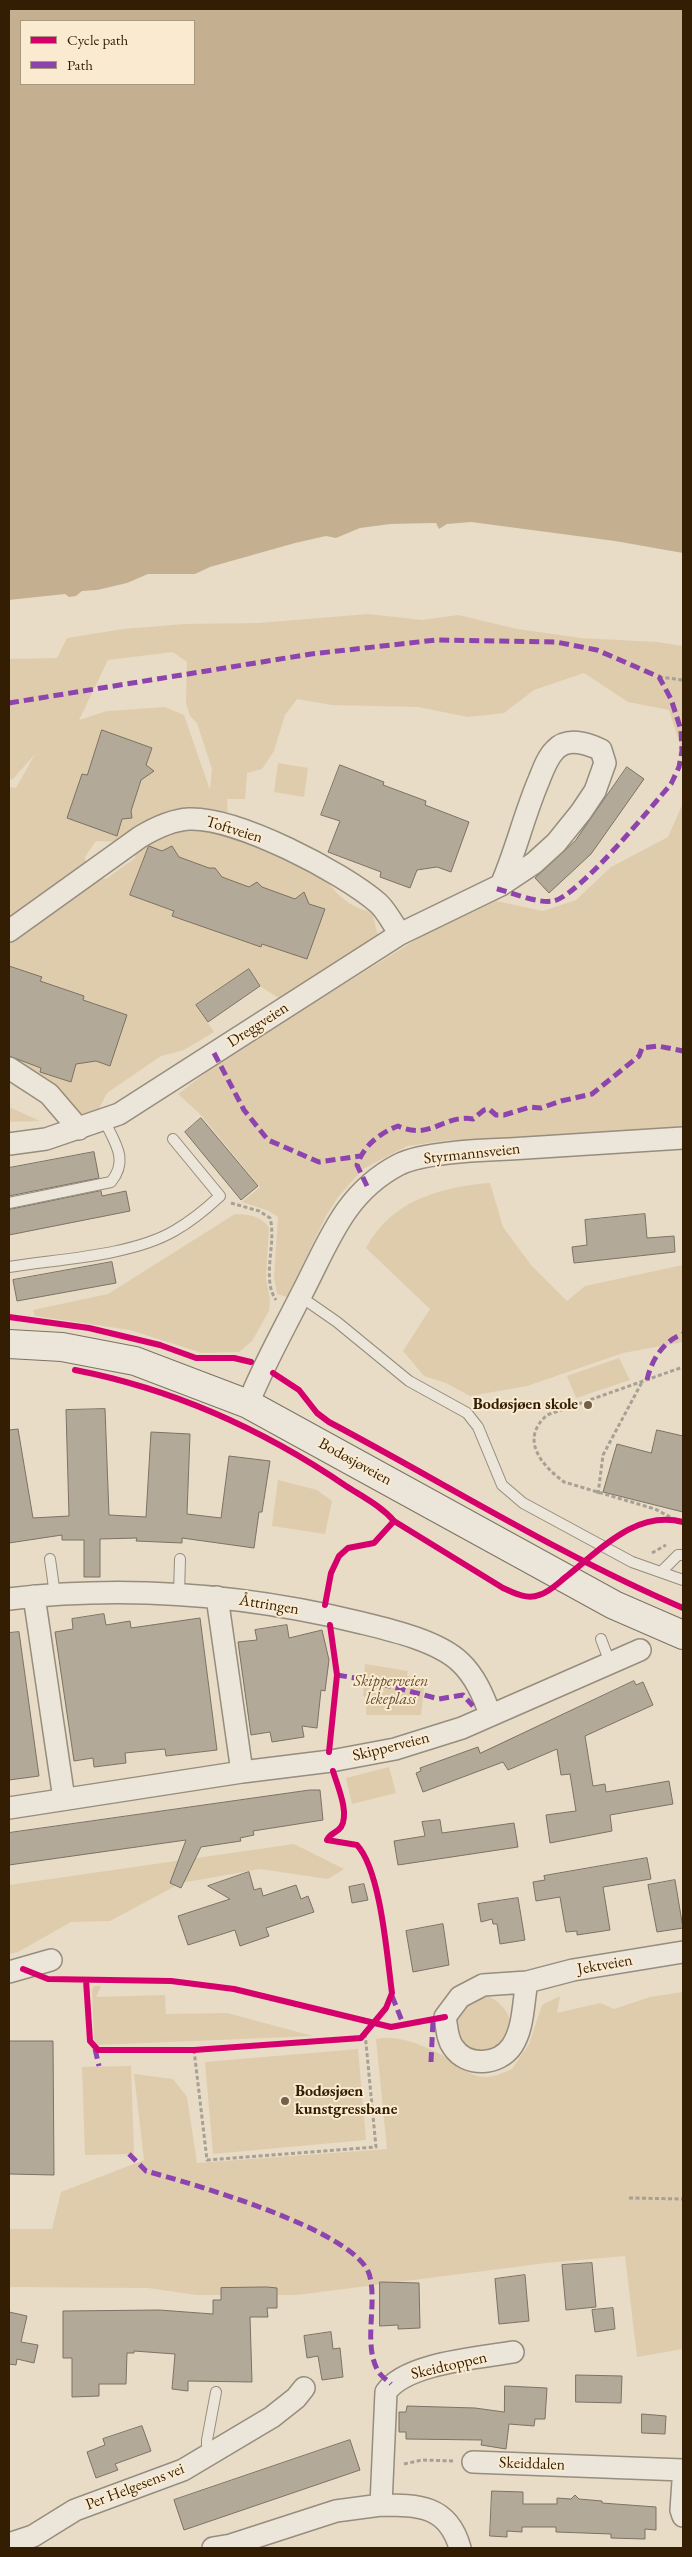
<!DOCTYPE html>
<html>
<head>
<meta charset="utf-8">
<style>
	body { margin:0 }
	#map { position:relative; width:692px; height:2557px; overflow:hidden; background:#e8dcc6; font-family:"EB Garamond",serif }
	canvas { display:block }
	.frame { position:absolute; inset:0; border:10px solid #331e04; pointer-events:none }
	.legend { position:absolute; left:20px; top:20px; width:175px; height:65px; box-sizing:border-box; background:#faead0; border:1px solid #aa987e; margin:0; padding:6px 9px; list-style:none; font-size:15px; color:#331e04 }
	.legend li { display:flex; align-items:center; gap:10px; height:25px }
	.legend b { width:25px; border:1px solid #aa987e }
</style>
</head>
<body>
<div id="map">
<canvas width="692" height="2557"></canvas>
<div class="frame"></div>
<ul class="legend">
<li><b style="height:6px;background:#d6006c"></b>Cycle path</li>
<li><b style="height:6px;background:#8e44ad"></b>Path</li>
</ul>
</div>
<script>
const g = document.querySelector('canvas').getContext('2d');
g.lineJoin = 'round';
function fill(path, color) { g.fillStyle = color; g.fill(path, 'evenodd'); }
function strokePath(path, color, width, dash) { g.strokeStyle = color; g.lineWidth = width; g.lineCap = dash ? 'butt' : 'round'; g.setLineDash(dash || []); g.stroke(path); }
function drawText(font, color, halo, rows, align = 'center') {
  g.font = font + ' "EB Garamond",serif'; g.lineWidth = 4; g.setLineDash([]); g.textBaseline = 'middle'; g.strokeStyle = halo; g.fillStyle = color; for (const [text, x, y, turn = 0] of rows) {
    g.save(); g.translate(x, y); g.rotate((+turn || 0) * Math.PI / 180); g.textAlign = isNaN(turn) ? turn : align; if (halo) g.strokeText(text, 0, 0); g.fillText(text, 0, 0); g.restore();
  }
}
const green = new Path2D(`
	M368 614 422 620 458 615 517 629 581 638 657 642 683 646V793L682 751 669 710 628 702 584 673 534 690 504 713 468 717 418 707 332 705 297 699 285 715 274 751 262 769 247 773 245 799H227L228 818 120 842 96 841 85 857 87 870 9 921V787L16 788 35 754 13 779 9 780V659L57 658 67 638 123 629 185 624 258 623ZM173 652 187 662 186 703 190 716 197 723 212 769 210 790 184 715 165 707 107 711 79 720 108 660Z
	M278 763 308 768 304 797 274 792Z
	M683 803V1129L494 1141 449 1140 407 1146 363 1169 338 1197 326 1216 287 1297 277 1294 274 1276 278 1217 269 1211 242 1202 260 1187 200 1114 178 1094 225 1058 422 936 496 901 543 911 576 900 611 867 668 837Z
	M201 825 322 869C331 892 348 907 372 912L378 936 282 1000 261 987 249 970 196 1005 214 1032 184 1050 161 1056 107 1093 96 1114H82L9 1062V938L92 879H106L135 858 137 844 153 835Z
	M9 1107 40 1121 9 1122Z
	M490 1183 503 1227 531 1265 567 1301 585 1286 683 1265V1342L623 1353 527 1386 470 1396 446 1383 424 1376 403 1351 430 1309 366 1248C391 1201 439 1187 490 1183Z
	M235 1214C250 1215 259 1215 269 1227L266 1278 270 1299 269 1311 252 1341 239 1352 202 1353 130 1330 35 1316 33 1310 108 1294Z
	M619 1358 630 1380 576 1398 567 1376Z
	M278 1480 317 1490 332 1501 325 1534 272 1526Z
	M365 1664 408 1671 407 1676 425 1680 421 1715H366L367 1697 363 1696Z
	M389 1767 396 1793 352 1804 346 1778Z
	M294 1844 344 1869 328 1879 260 1869 181 1883 110 1921 71 1922 18 1952 9 1954V1885Z
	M94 1986H101L96 1997 165 1995 166 2014 227 2013 313 2036 97 2045 94 2039 92 1990Z
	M683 1992V2349L637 2357 625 2256 546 2263 297 2295H196L148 2288 9 2287V2229H52L61 2192 144 2160 134 2074 173 2079 187 2097 197 2163 387 2149 376 2039C396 2034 423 2045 442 2055 456 2063 469 2077 486 2077 494 2077 505 2072 512 2069L529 2044 542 2005 560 1996 557 2013 600 2003 614 2009 650 1997Z
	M485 1995C500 2000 515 2016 509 2033 507 2038 503 2043 500 2047L476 2054 460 2044 455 2016 469 2003Z
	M358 2049 366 2140 213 2154 205 2062Z
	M131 2066 134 2154 85 2155 82 2067Z`);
const water = new Path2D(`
	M9 9H683V553L615 541 471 522 447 524 439 529 436 523 390 524 360 528 336 538 326 536 295 543 210 567 195 574H148L127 583 97 590 82 591 76 596 69 597 65 594 9 600ZM21 21H194V84H21Z`);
const building = new Path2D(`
	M102 730 152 748 146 765 154 771 141 780 131 811 132 818 122 819 117 836 67 818 82 774 87 775Z
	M340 765 384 782 383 785 426 801 425 805 469 822 451 872 437 867 417 870 410 888 380 877 381 872 328 852 340 821 321 815Z
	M627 767 644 779 591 854 549 893 535 878 575 841Z
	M149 846 162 851 172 846 179 857 209 868H215L222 877 249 887 257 882 262 887 295 899 304 892 309 904 325 909 307 959 262 944 261 947 172 916 174 911 130 895Z
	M9 966 42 977 40 981 84 996 83 1000 127 1015 110 1066 96 1061 76 1064 71 1082 40 1072 41 1068 9 1056Z
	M249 969 260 986 208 1022 196 1005Z
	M201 1118 258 1186 241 1200 185 1132Z
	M94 1152 99 1178 9 1196V1168Z
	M101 1191 102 1196 126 1191 130 1211 9 1235V1210Z
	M645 1214 647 1238 674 1236 675 1252 574 1263 572 1247 587 1245 585 1220Z
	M112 1262 116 1283 17 1301 13 1280Z
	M105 1409 109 1515 146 1517 151 1432 190 1434 187 1514 221 1518 229 1456 270 1461 262 1512H259L254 1548 182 1538V1543L136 1541 137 1538 100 1539V1577H84V1540H62V1535L9 1543V1430L18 1429 33 1518 69 1516 66 1410Z
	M657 1430 683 1436V1512L603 1492 617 1444 651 1453Z
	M104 1614 106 1625 130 1621 131 1628 200 1618 217 1750 166 1756 165 1749 125 1753 126 1763 94 1767 93 1758 74 1761 55 1632 73 1629 72 1619Z
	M287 1625 289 1638 322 1630 329 1660 325 1691 321 1690 317 1728 302 1726 304 1737 272 1742 270 1732 251 1735 238 1642 257 1640 255 1630Z
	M19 1632 39 1776 9 1780V1633Z
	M634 1681 636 1685 643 1682 653 1705 585 1736 593 1786 605 1784 606 1792 669 1781 673 1804 610 1815 612 1831 550 1843 546 1815 576 1811 570 1774 561 1775 557 1749 508 1770 503 1762 423 1792 416 1773 421 1771 420 1768 478 1747 480 1753Z
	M310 1790H320L323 1820 253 1831 254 1835 240 1838 241 1841 201 1847 181 1888 170 1883 186 1840 9 1865V1833Z
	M440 1820 442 1833 514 1823 518 1847 398 1865 394 1841 425 1836 422 1822Z
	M647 1858 651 1879 603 1887 610 1930 577 1935V1931L566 1932 560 1897 536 1901 533 1882 545 1880 544 1876Z
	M249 1872 254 1890 261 1888 263 1896 296 1885 301 1899 308 1896 314 1912 266 1928 269 1936 240 1946 235 1930 188 1945 178 1916 230 1899 208 1886Z
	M675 1880 683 1928 657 1932 648 1885Z
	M364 1884 368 1900 352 1903 349 1887Z
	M518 1898 525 1940 500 1944 497 1924H493L492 1919 481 1922 478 1904Z
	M443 1924 449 1965 413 1972 406 1931Z
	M9 2041H53L54 2175 9 2174Z
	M592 2263 596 2307 566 2310 562 2265Z
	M525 2275 529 2321 499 2324 495 2279Z
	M380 2282 419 2283 420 2328 398 2329V2325L380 2326Z
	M267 2287 277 2288V2308H267L268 2317H250L252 2382 188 2381V2391L172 2389 175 2354 134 2351V2353H127L126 2384H99V2396L72 2397V2358H63V2311L159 2310 213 2314V2300H221V2288Z
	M613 2308 615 2329 595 2332 592 2310Z
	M9 2312 27 2316 21 2342 38 2345 34 2363 17 2359 16 2365 9 2364Z
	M331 2332 333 2349 340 2348 343 2377 322 2380 318 2356 307 2358 304 2336Z
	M576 2375 622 2376 621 2403 576 2402Z
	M505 2386 547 2388 545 2419H535L534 2426 509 2424 506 2449 481 2445 482 2440 406 2439V2432H399V2412H406L407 2406 475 2408 504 2412Z
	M642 2414 666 2416 665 2434 642 2433Z
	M142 2426 151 2451 115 2464 118 2470 96 2478 87 2452 105 2445 103 2439Z
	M350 2440 360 2470 184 2530 174 2500Z
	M492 2491 523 2492V2504H557V2498L571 2499 575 2495 579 2499 602 2501V2503L656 2507V2530L645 2529V2539L611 2538V2534L556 2532V2527H522V2532L507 2531V2537L490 2536Z`);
const path = new Path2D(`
	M659 677 683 680
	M231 1203 259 1211 270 1218C277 1243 261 1278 276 1300
	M598 1494 603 1455 642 1382
	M676 1520 655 1509 564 1482C540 1464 520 1439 547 1415L683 1367
	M652 1553 666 1545
	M86 1980 90 2041 98 2050H194L361 2038 386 2008 392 1993C387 1957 381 1871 357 1845L327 1840C330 1832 338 1832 342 1826 349 1814 339 1794 336 1781
	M194 2050 207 2160 376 2147 365 2033
	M629 2198 683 2199
	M404 2464 422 2460 454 2461`);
const lane = new Path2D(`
	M9 1203 111 1182C129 1160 115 1143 104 1120
	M9 1267C58 1259 131 1256 174 1231 190 1222 206 1209 220 1196L173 1139
	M301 1297 337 1322 409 1381 467 1413 478 1427 502 1485 523 1503 632 1562 683 1580
	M50 1559 55 1595
	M662 1571 678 1555H683
	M179 1594 180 1559
	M601 1639 610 1663
	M207 2455V2440L216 2392`);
const street = new Path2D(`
	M9 931 140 837C155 828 171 820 189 819 237 817 342 872 378 903 386 910 393 924 400 934
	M9 1068 49 1094 79 1129
	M9 1144 46 1139 119 1114 400 934 501 885 534 863 556 843 581 812 595 791 605 763 601 750C587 743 567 737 555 750 547 758 543 770 539 780 524 815 516 851 501 885
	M248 1404C263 1366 283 1331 301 1295 328 1244 343 1194 398 1165 422 1152 482 1150 510 1149 568 1145 625 1142 683 1138
	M34 1596 64 1799
	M217 1597 242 1772
	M9 1599C127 1585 247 1595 362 1623 391 1630 438 1641 460 1662 475 1676 483 1695 490 1714
	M9 1808 242 1772 331 1761 395 1749 462 1728 640 1650
	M9 1972 51 1960
	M527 1982C523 2002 524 2028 512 2046 499 2065 467 2068 453 2047 447 2039 447 2027 445 2017L460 1997 483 1985 527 1982 573 1970 683 1952
	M473 2462 683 2470
	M683 2481 681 2510 683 2516
	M9 2544 33 2536 75 2510 183 2470 272 2417 296 2398 304 2388
	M213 2548 231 2545 336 2511 381 2505
	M460 2548C448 2505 418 2505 381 2505L386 2392C406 2363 479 2358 513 2352`);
const secondary = new Path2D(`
	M9 1344 62 1347 135 1361 248 1404 614 1605 683 1635`);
const quiet = new Path2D(`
	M9 703 311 654 436 640 556 642 597 650 659 677 671 699 681 730 682 751 679 767 671 784C652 806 578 897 553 901 538 904 510 892 494 888
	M214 1053 244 1110 268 1140 319 1162 360 1156
	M367 1186 357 1165C364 1145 380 1133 398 1126 431 1141 443 1114 473 1119L484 1110 489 1109 496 1115H504L530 1107 541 1108 561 1101 592 1094 639 1056 642 1048 658 1046 683 1051
	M647 1380C651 1361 663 1341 683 1334
	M337 1675 367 1680 439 1699 463 1695 473 1706
	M392 1996 404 2026
	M95 2049 99 2066
	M431 2062 433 2020
	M129 2154 146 2171C189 2183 361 2231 370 2277 377 2306 363 2344 378 2371 381 2376 387 2380 391 2384`);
const cycleway = new Path2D(`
	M9 1317 89 1328 160 1345 196 1358H234L251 1362
	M75 1370C173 1389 264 1430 346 1486 363 1497 381 1506 394 1521
	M273 1373 299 1390 317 1413 329 1422C446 1484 561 1556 683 1608
	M325 1605 331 1573 339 1556 348 1548 374 1543 394 1521 503 1588C514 1593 527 1600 539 1595 550 1592 559 1582 567 1576 601 1549 636 1510 683 1522
	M329 1752 337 1675 330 1625
	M23 1969 48 1979 171 1981 234 1989 391 2027 445 2017
	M86 1980 90 2041 98 2050H194L361 2038 386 2008 392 1993C387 1957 381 1871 357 1845L327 1840C330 1833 337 1833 341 1827 350 1813 337 1785 333 1771`);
const markers = [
	[588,1405,5,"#726048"],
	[285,2101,5,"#726048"]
];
const streetNames = [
	["Toftveien",234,830,17],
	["Dreggveien",258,1025,-33],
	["Styrmannsveien",472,1154,-6],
	["Bodøsjøveien",355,1462,29],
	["Åttringen",269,1605,9],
	["Skipperveien",391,1747,-14],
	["Jektveien",605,1965,-10],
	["Skeidtoppen",449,2366,-13],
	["Skeiddalen",532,2464,2],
	["Per Helgesens vei",135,2487,-21]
];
const poiNames = [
	["Bodøsjøen skole",578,1405],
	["Bodøsjøen",295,2092,"left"],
	["kunstgressbane",295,2110,"left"]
];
const parkNames = [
	["Skipperveien",391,1682],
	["lekeplass",391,1700]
];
fill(green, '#deccad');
fill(water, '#c4b091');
fill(building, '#b3a998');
strokePath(building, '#7c7264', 1);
strokePath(lane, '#968d7d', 12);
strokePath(street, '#968d7d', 24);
strokePath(secondary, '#7c7264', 30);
strokePath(path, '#a7a095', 3, [4, 2.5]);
strokePath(lane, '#ebe5da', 10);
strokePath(street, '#ebe5da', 21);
strokePath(secondary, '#ebe5da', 28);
strokePath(quiet, '#8e44ad', 5, [10, 5]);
strokePath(cycleway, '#d6006c', 6);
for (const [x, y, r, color] of markers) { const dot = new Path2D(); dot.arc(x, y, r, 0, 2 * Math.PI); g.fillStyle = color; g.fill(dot); strokePath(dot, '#faead0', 2); }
drawText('16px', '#331e04', '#faead0', streetNames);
drawText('bold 16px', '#331e04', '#faead0', poiNames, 'right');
drawText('italic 16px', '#644e31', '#faead0', parkNames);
</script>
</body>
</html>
